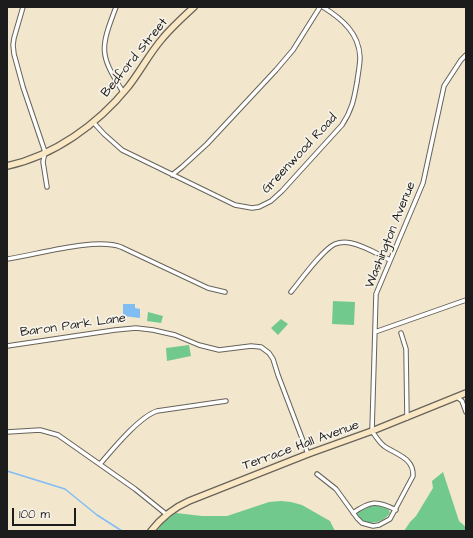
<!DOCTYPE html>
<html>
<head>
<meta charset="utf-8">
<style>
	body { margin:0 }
	#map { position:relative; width:473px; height:538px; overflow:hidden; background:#f2e6cd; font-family:"Architects Daughter",sans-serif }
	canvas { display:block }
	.frame { position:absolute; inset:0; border:8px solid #1c1c1c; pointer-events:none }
	.scale { position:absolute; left:12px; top:508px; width:64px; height:18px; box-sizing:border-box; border:2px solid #1c1c1c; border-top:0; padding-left:5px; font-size:12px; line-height:14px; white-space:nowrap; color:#1c1c1c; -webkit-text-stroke:3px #f7f3e8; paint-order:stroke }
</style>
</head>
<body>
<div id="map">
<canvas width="473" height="538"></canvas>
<div class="frame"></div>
<div class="scale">100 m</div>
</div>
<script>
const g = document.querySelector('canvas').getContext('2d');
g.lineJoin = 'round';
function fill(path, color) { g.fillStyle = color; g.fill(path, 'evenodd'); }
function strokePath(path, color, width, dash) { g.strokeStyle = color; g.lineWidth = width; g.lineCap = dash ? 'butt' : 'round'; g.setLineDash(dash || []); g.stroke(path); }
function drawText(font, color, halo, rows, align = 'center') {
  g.font = font + ' "Architects Daughter",sans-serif'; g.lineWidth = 3.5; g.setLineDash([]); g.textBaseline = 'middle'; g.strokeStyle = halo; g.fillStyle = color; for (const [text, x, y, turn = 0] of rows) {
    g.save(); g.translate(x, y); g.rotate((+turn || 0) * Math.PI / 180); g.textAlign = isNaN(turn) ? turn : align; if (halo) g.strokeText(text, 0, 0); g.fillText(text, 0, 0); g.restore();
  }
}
const green = new Path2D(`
	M333 301 355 302 354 325 332 324Z
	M148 312 163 316 161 323 147 321Z
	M281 319 288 324 278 335 271 328Z
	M189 345 191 356 167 361 166 348Z
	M443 472 459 521 466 527V531H404L410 522 416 516 433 488 432 481Z
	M281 501 291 502 302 505 330 521 335 531H157L165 520 176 513 202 516H227L269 502Z
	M368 505H382L389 510 390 513C384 521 377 523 367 523L358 517 357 512Z`);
const water = new Path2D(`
	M123 304H135V308L140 309V318L123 316Z`);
const stream = new Path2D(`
	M7 471 65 489 97 515 122 531`);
const minor = new Path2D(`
	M23 7 14 38 13 45 14 54 23 87 45 152 43 162 47 187
	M116 7C100 49 99 54 123 92
	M93 122 104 134 122 150 235 205 252 208 259 207 271 201 282 191 342 125C352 110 354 99 357 82 358 74 360 65 360 57 359 33 342 19 323 7
	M172 175 182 167 207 144 276 70 293 50 320 7
	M7 259C36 255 95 237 121 247L208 288 225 292
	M291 292C301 280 322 250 335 244 340 242 346 242 351 243 365 246 377 254 390 260
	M375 332 466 300
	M401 333 406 349 407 418
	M7 346 115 330 136 328 153 330 175 335 199 345 219 350 251 346 261 347 269 353 273 359 278 375 308 454
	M457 397 462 401 466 412
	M7 432 40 430 58 435 135 489 166 514
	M100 464C113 449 139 417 157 411L226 401
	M317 474 336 489 357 518 362 523 373 526 379 525 390 519 413 476C414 458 397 455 384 446 379 442 376 437 372 431L376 294 423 183 444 86 461 60 466 55
	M353 513C370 501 377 500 396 510`);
const secondary = new Path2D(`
	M7 166C54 156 98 124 128 87 140 72 149 54 162 39 171 28 183 17 194 7
	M151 531C162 517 173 508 189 501L308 454 372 431 466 393`);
const streetNames = [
	["Bedford Street",135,58,-51],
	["Greenwood Road",300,154,-47],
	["Washington Avenue",391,235,-68],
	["Baron Park Lane",73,326,-8],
	["Terrace Hall Avenue",301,446,-20]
];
fill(green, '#72c98e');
fill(water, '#7fbdf3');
strokePath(stream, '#7fbdf3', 1.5);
strokePath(minor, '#67635a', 5.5);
strokePath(secondary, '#67635a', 8);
strokePath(minor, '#fff', 3.5);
strokePath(secondary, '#fae7c3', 5.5);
drawText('13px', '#1c1c1c', '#f7f3e8', streetNames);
</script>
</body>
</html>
